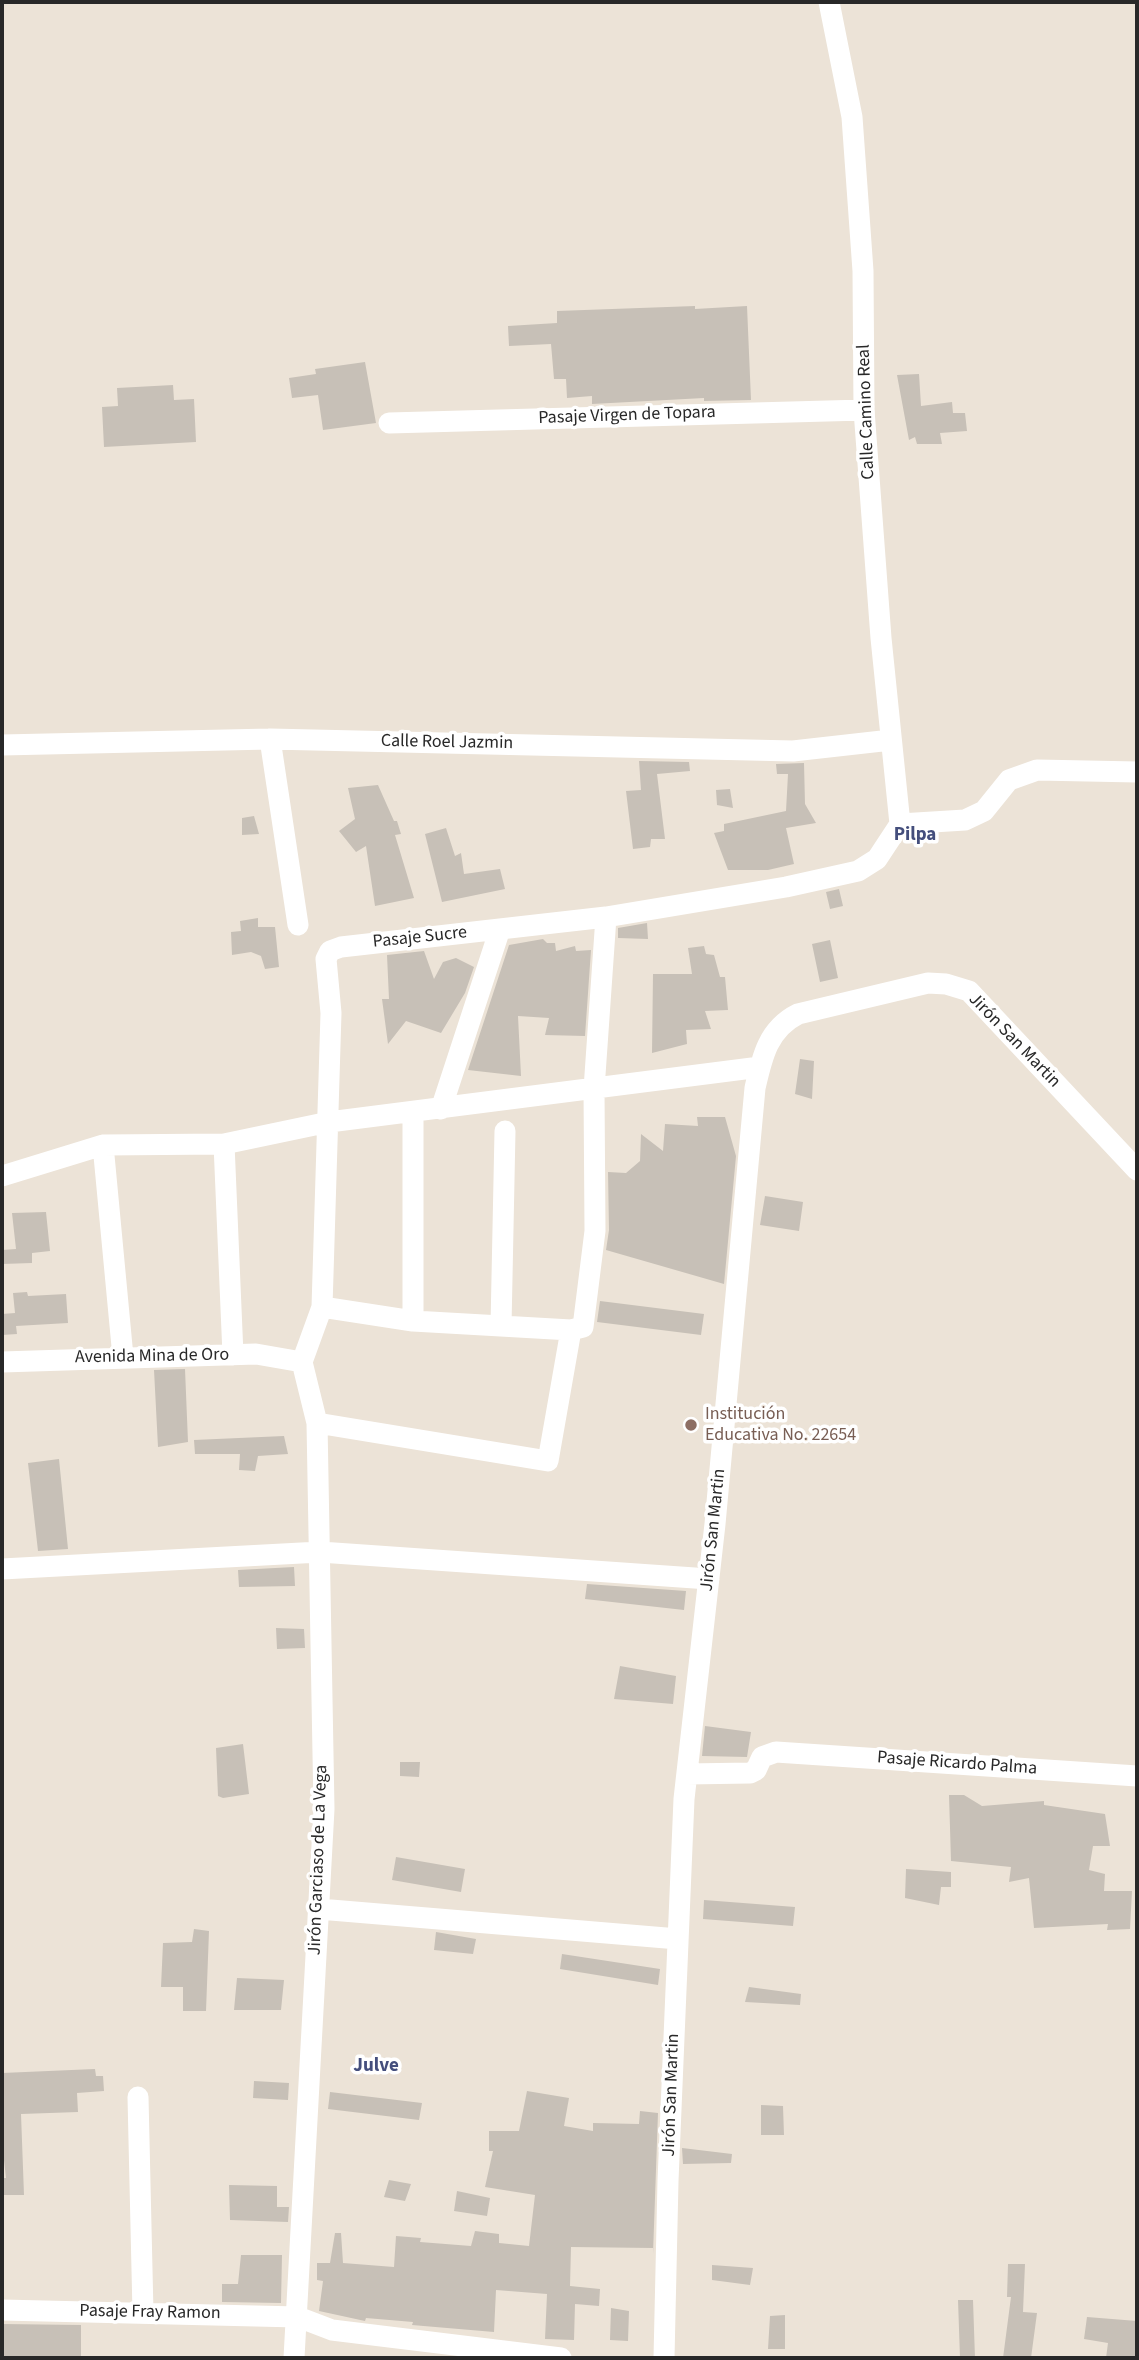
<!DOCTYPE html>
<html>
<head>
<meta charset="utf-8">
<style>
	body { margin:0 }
	#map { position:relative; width:1139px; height:2360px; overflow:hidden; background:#ece3d7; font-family:"Source Sans 3",sans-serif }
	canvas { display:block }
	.frame { position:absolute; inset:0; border:4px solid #282828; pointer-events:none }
</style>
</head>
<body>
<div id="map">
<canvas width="1139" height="2360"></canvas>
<div class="frame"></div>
</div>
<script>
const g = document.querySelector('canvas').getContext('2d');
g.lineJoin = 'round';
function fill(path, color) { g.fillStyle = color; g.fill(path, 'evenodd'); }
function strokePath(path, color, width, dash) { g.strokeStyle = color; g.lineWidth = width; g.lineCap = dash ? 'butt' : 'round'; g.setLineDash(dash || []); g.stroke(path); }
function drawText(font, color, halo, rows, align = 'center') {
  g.font = font + ' "Source Sans 3",sans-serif'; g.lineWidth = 7; g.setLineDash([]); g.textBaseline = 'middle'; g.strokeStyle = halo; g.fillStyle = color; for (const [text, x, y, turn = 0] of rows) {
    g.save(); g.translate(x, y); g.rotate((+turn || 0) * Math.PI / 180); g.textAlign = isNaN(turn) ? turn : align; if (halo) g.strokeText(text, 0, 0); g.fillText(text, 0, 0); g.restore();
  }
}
const building = new Path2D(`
	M695 306V309L747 306 751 400 704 401V398L592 404V396L567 398 566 379H554L551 344 509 346 508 326 557 323V311Z
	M365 362 376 423 323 430 318 395 292 398 289 378 316 374 315 369Z
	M919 374 921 406 952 402 953 413H965L967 431 940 433 942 444H917L915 437 909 440 897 375Z
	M173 385 174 400 194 399 196 442 104 447 102 407 118 406 117 388Z
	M639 761 689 762 690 771 657 774 665 839H651L650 847 633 849 626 791 641 790Z
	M804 763 805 804 816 823 786 828 794 864 768 870H728L714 833 724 831V824L786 811 788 774H777L776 764Z
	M378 785 394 821H397L401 834 395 835 414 898 375 906 366 846 356 852 339 831 355 819 348 788Z
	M730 789 733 808 717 805 716 790Z
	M254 816 259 834 242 835V818Z
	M446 828 455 856 461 853 464 874 500 869 505 889 442 902 425 834Z
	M839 889 843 906 830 909 826 892Z
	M258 918V927H275L279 967 265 969 261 956 251 952 232 955 231 932 241 931 240 921Z
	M647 923 648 939 618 938V928Z
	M543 939 547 943H555L556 951 575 946 576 951 591 950 585 1036 545 1035 549 1018 518 1016 521 1076 468 1070 509 945Z
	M830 940 838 978 820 982 812 944Z
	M704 946 706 954 714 955 720 977H725L728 1010 705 1011 711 1029 686 1030 687 1044 652 1053 653 974H692L688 948Z
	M424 951 434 979 443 962 456 958 474 967 465 993 441 1033 406 1021 388 1044 382 999H389L387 955Z
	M800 1059 814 1061 812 1099 795 1094Z
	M697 1117H725L736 1156 724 1284 606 1250 609 1230 608 1172 626 1173 640 1161 641 1134 663 1151 665 1124 698 1126Z
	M765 1196 803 1202 799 1231 760 1225Z
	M46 1212 50 1251 32 1253V1263L2 1264V1250L16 1249 12 1213Z
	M27 1292 28 1296 66 1294 68 1323 16 1326 17 1334 2 1335V1314L15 1313 13 1293Z
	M600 1301 704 1314 701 1335 597 1322Z
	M185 1369 188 1442 158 1447 154 1370Z
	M284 1436 288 1454 258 1456 255 1471 239 1470 240 1454H195L194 1440Z
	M59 1459 68 1549 38 1551 28 1463Z
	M294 1567 295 1586 239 1587 238 1570Z
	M587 1584 686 1591 684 1610 585 1599Z
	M276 1628 304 1629 305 1648 277 1649Z
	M620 1666 676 1676 673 1704 614 1699Z
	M705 1726 751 1732 747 1757 702 1756Z
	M243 1744 249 1794 223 1798 218 1796 216 1748Z
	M400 1762H420L419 1777 400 1776Z
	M949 1795H964L982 1806 1044 1801V1805L1105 1814 1110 1846H1093L1089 1870 1105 1874 1104 1891H1132L1130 1929 1107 1930 1108 1924 1034 1928 1029 1878 1009 1882 1011 1867 951 1861Z
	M396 1857 465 1869 461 1892 392 1880Z
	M906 1869 951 1872V1887H941L939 1905 905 1898Z
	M704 1900 795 1907 793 1926 703 1919Z
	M194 1929 209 1931 206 2011H183V1987H161L163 1943 192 1942Z
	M436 1932 476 1939 473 1954 434 1950Z
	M562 1954 660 1969 658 1985 560 1969Z
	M237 1978 284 1980 281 2010H234Z
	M749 1987 801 1994 800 2005 745 2002Z
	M95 2069 96 2076H103L104 2091 77 2093 78 2112 21 2114 24 2195H2V2178H6L2 2143V2073Z
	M254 2081 289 2083 288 2100 253 2098Z
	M527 2091 569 2098 564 2126 593 2131V2123L639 2124 640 2111 658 2113 653 2254V2248L571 2247 570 2286 600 2289 599 2306 575 2304 574 2340 545 2339 547 2294 496 2290 494 2332 412 2325 413 2322 366 2318 365 2321 319 2311 323 2281 317 2280V2263H330L335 2233H341L343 2263 394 2267 396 2236 421 2238 420 2242 471 2246 475 2231 499 2234V2243L529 2246 535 2195 485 2187 493 2151H489V2131H519Z
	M330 2092 422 2103 419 2120 328 2109Z
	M761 2105 783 2106 784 2135H761Z
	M682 2148 732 2154 731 2163 683 2164Z
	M389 2180 411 2184 405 2201 384 2197Z
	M229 2185 277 2186V2207H289L288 2222 230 2220Z
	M457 2191 490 2198 487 2216 454 2211Z
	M241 2255H282L281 2303 222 2302V2284H238Z
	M1008 2264H1025L1023 2312 1037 2313 1031 2358H1003L1011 2297H1007Z
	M712 2265 753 2268 750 2285 712 2280Z
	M958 2300H973L975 2358H960Z
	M611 2308 629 2311 628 2341 610 2340Z
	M785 2315V2349H768L770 2316Z
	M1087 2317 1137 2321V2358H1106L1108 2343 1084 2339Z
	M2 2324 81 2325V2358H2Z`);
const minor = new Path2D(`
	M829 2 852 117 863 271 864 410 881 638 900 824
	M389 423 864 410
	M270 739 298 925
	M2 745 270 739 793 751 891 740
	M900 824 965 820 984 811 1009 780 1037 770 1137 772
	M441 1109 500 929
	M413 1112V1321
	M224 1144 233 1355
	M103 1145 123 1357
	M2 1176 103 1145 224 1144 329 1122 760 1067
	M322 1307 413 1321 571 1330 583 1327 595 1231 594 1089 606 917
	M501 1326 505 1131
	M2 1362 256 1354 302 1362
	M302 1362 322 1307 331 1013 326 959 330 951 341 947 606 917 786 887 858 871 877 859 900 824
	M317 1423 548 1461 571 1330
	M2 1569 320 1552 709 1579
	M687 1774 750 1773 756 1770 762 1757 776 1752 1137 1776
	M319 1909 678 1939
	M138 2097 143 2313
	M2 2310 298 2317 332 2330 561 2358
	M294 2358 324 1809 317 1423 302 1362
	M664 2358 668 2181 684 1799 715 1524 755 1088C762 1057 768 1029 798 1014L928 983 946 984 969 991 1137 1170`);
const markers = [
	[691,1425,7,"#8d6e63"]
];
const streetNames = [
	["Calle Camino Real",867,412,-92],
	["Pasaje Virgen de Topara",627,416,-2],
	["Calle Roel Jazmin",447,743,1],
	["Pasaje Sucre",420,938,-6],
	["Jirón San Martin",1014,1041,46],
	["Avenida Mina de Oro",152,1357,-1],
	["Jirón San Martin",714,1530,-84],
	["Pasaje Ricardo Palma",957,1764,4],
	["Jirón Garciaso de La Vega",319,1860,-88],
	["Jirón San Martin",672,2095,-88],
	["Pasaje Fray Ramon",150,2313,1]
];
const educationNames = [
	["Institución",705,1415],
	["Educativa No. 22654",705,1436]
];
const neighbourhoodNames = [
	["Pilpa",915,836],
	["Julve",376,2067]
];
fill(building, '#c7c0b7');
strokePath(minor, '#fff', 21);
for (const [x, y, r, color] of markers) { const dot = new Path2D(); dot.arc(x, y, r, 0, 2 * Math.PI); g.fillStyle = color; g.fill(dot); strokePath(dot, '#fff', 2.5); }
drawText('18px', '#282828', '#fff', streetNames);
drawText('18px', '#785e54', '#fff', educationNames, 'left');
drawText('bold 19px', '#444e7c', '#fff', neighbourhoodNames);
</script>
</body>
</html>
